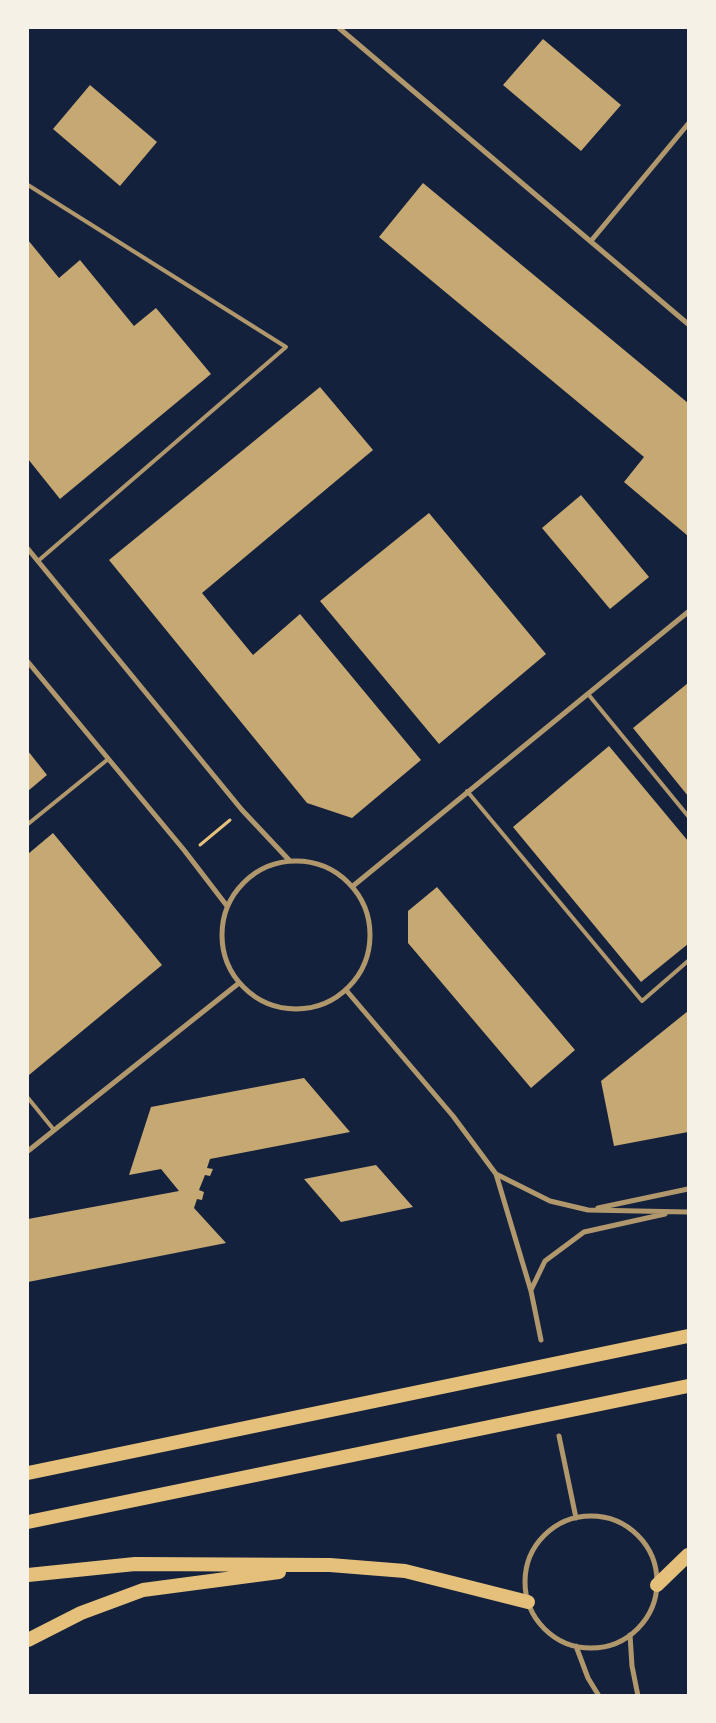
<!DOCTYPE html>
<html>
<head>
<meta charset="utf-8">
<style>
	body { margin:0 }
	#map { position:relative; width:716px; height:1723px; overflow:hidden; background:#14213d; font-family:"DejaVu Sans",sans-serif }
	canvas { display:block }
	.frame { position:absolute; inset:0; border:29px solid #f6f1e7; pointer-events:none }
</style>
</head>
<body>
<div id="map">
<canvas width="716" height="1723"></canvas>
<div class="frame"></div>
</div>
<script>
const g = document.querySelector('canvas').getContext('2d');
g.lineJoin = 'round';
function fill(path, color) { g.fillStyle = color; g.fill(path, 'evenodd'); }
function strokePath(path, color, width, dash) { g.strokeStyle = color; g.lineWidth = width; g.lineCap = dash ? 'butt' : 'round'; g.setLineDash(dash || []); g.stroke(path); }
const building = new Path2D(`
	M543 39 621 105 581 151 503 85Z
	M90 85 157 142 120 186 53 129Z
	M423 183 688 403V536L624 482 644 457 379 237Z
	M28 240 59 278 80 260 134 326 156 308 211 374 60 499 28 459Z
	M320 387 373 450 202 593 253 655 300 614 421 760 352 818 307 803 109 560Z
	M581 495 649 577 610 609 542 528Z
	M429 513 546 654 439 744 320 601Z
	M688 683V796L633 728Z
	M609 746 688 841V944L641 982 513 827Z
	M28 751 47 775 28 791Z
	M53 833 162 965 29 1075 28 854Z
	M437 887 575 1050 531 1088 408 943V911Z
	M688 1011V1132L614 1146 601 1081Z
	M304 1078 350 1132 210 1159 207 1168 213 1169 210 1176 205 1175 199 1190 204 1192 202 1200 197 1199 194 1208 226 1243 28 1282V1219L179 1191 161 1169 129 1175 151 1107Z
	M376 1165 413 1207 341 1222 304 1179Z`);
const path = new Path2D(`
	M200 845 230 820`);
const service = new Path2D(`
	M28 185 286 347 38 561
	M588 694 688 816
	M467 791 642 1001 688 961
	M28 824 107 760
	M28 1098 54 1130`);
const minor = new Path2D(`
	M339 28 688 324
	M591 241 688 124
	M28 549 242 810 289 860
	M28 662 184 850 227 906
	M222 935a74 74 0 1 1 148 0a74 74 0 1 1-148 0Z
	M353 886 688 612
	M346 990 453 1116 496 1174 531 1291 541 1340
	M28 1151 239 983
	M496 1174 550 1201 588 1210 688 1212
	M598 1208 688 1189
	M531 1290 545 1261 584 1232 665 1214
	M559 1436 576 1518
	M525 1582a66 66 0 1 1 132 0a66 66 0 1 1-132 0Z
	M630 1635 632 1666 638 1696
	M576 1646 588 1678 599 1696`);
const trunk = new Path2D(`
	M28 1473 688 1336
	M28 1522 688 1386
	M28 1575 135 1564 330 1565 405 1571 528 1602
	M657 1585 688 1555
	M28 1640 81 1613 143 1590 279 1572`);
fill(building, '#c6a872');
strokePath(path, '#e5c07b', 3);
strokePath(service, '#b1986c', 4);
strokePath(minor, '#b1986c', 5);
strokePath(trunk, '#e5c07b', 14);
</script>
</body>
</html>
